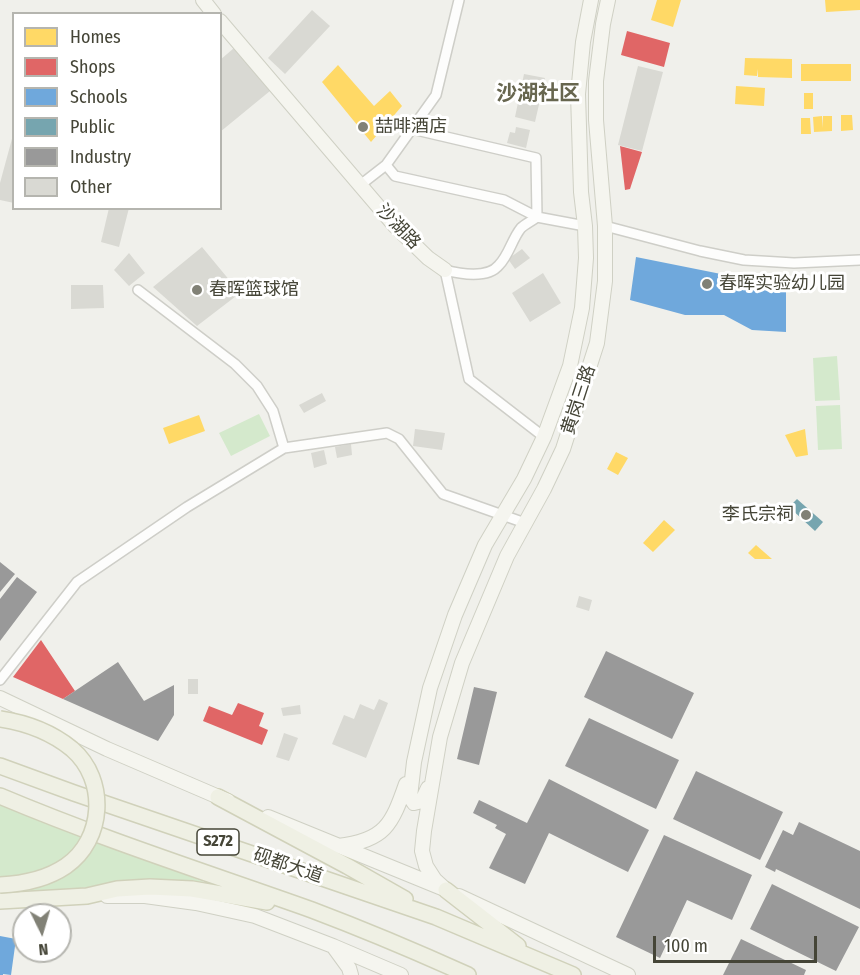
<!DOCTYPE html>
<html>
<head>
<meta charset="utf-8">
<style>
	body { margin:0 }
	#map { position:relative; width:860px; height:975px; overflow:hidden; background:#f0f0eb; font-family:"Fira Sans Condensed",sans-serif }
	canvas { display:block }
	.legend { position:absolute; left:12px; top:12px; width:210px; height:198px; box-sizing:border-box; background:#fff; border:2px solid #b5b5af; margin:0; padding:8px 10px; list-style:none; font-size:18px; color:#454537 }
	.legend li { display:flex; align-items:center; gap:12px; height:30px }
	.legend b { width:30px; border:2px solid #b5b5af }
	.north { position:absolute; left:12px; top:903px; width:60px; height:60px; box-sizing:border-box; background:#fff; border:2px solid #b5b5af; border-radius:50%; rotate:175deg; font-size:16px; font-weight:700; line-height:24px; text-align:center; color:#454537 }
	.north::after { content:''; display:block; margin:auto; width:21px; height:27px; background:#818176; clip-path:polygon(50% 0,100% 100%,50% 72%,0 100%) }
	.scale { position:absolute; left:653px; top:936px; width:164px; height:27px; box-sizing:border-box; border:3px solid #454537; border-top:0; padding-left:8px; font-size:18px; line-height:21px; white-space:nowrap; color:#454537; -webkit-text-stroke:4px #fff; paint-order:stroke }
</style>
</head>
<body>
<div id="map">
<canvas width="860" height="975"></canvas>
<ul class="legend">
<li><b style="height:16px;background:#ffd966"></b>Homes</li>
<li><b style="height:16px;background:#e06666"></b>Shops</li>
<li><b style="height:16px;background:#6fa8dc"></b>Schools</li>
<li><b style="height:16px;background:#76a5af"></b>Public</li>
<li><b style="height:16px;background:#999"></b>Industry</li>
<li><b style="height:16px;background:#d9d9d3"></b>Other</li>
</ul>
<div class="north">N</div>
<div class="scale">100 m</div>
</div>
<script>
const g = document.querySelector('canvas').getContext('2d');
g.lineJoin = 'round';
function fill(path, color) { g.fillStyle = color; g.fill(path, 'evenodd'); }
function strokePath(path, color, width, dash) { g.strokeStyle = color; g.lineWidth = width; g.lineCap = dash ? 'butt' : 'round'; g.setLineDash(dash || []); g.stroke(path); }
function drawText(font, color, halo, rows, align = 'center') {
  g.font = font + ' "Fira Sans Condensed","Noto Sans SC",sans-serif'; g.lineWidth = 6; g.setLineDash([]); g.textBaseline = 'middle'; g.strokeStyle = halo; g.fillStyle = color; for (const [text, x, y, turn = 0] of rows) {
    g.save(); g.translate(x, y); g.rotate((+turn || 0) * Math.PI / 180); g.textAlign = isNaN(turn) ? turn : align; if (halo) g.strokeText(text, 0, 0); g.fillText(text, 0, 0); g.restore();
  }
}
const green = new Path2D(`
	M837 356 840 400 815 401 813 358Z
	M840 405 842 449 818 450 816 406Z
	M259 414 270 436 231 456 219 433Z
	M0 799 221 889 101 886 26 893 0 882Z`);
const homes = new Path2D(`
	M657 0H681L673 27 651 20Z
	M825 0H860V10L826 12Z
	M745 58 792 59V78L758 77V69L757 76 744 75Z
	M801 64H851V81H801Z
	M338 65 374 106 390 91 402 106 371 142 322 82Z
	M736 86 765 88 764 106 735 104Z
	M804 93H813V109H804Z
	M841 115H852L853 130 841 131Z
	M822 116 823 128V116H832V131L814 132 813 117Z
	M801 118H810L811 134H801Z
	M199 415 205 431 169 444 163 428Z
	M805 429 808 455 796 457 785 435Z
	M616 452 628 458 618 475 607 469Z
	M664 520 675 530 653 552 643 543Z
	M756 545 772 559H755L748 553Z`);
const shops = new Path2D(`
	M627 31 670 43 664 67 621 55Z
	M620 146 642 152 630 189 625 190Z
	M41 640 75 691 63 699 13 677Z
	M238 703 264 713 259 726 268 730 262 745 203 721 209 706 232 715Z`);
const schools = new Path2D(`
	M636 257 721 274 786 281V332L752 330 724 315H685L630 300Z
	M0 936 16 939 11 975 3 974V975H0Z`);
const public = new Path2D(`
	M797 499 823 522 815 531 789 507Z`);
const industry = new Path2D(`
	M0 562 15 574 0 592Z
	M17 577 37 592 0 641V599Z
	M606 651 694 693 672 739 584 697Z
	M118 662 144 701 174 685V715L158 741 63 699Z
	M474 687 497 692 479 765 457 759Z
	M589 718 679 760 656 809 565 766Z
	M696 771 783 812 760 860 673 819Z
	M549 779 649 830 628 872 549 833 525 884 489 868 506 834 495 828 497 825 473 813 479 800 527 823Z
	M799 822 860 851V909L776 869 775 872 765 867 783 830 793 835Z
	M664 835 752 875 732 920 687 900 660 958 616 937Z
	M772 884 859 927 836 971 750 929Z
	M741 939 806 970 804 975H723Z`);
const building = new Path2D(`
	M312 10 330 26 285 74 268 58Z
	M234 48 270 91 220 132V60Z
	M638 66 663 72 642 151 618 145Z
	M524 74 545 78 535 122 515 117Z
	M516 127 530 130 526 148 507 143 510 132 515 133Z
	M13 135H14V203L0 200V183Z
	M109 208H129L119 247 101 242Z
	M202 247 240 293 197 326 153 287Z
	M522 249 530 258 515 269 508 259Z
	M129 253 145 273 129 286 114 270Z
	M543 273 561 303 530 322 512 293Z
	M71 285H103L104 308 71 309Z
	M322 393 326 401 304 413 299 405Z
	M415 429 445 433 442 450 413 446Z
	M351 444 352 455 337 458 335 447Z
	M324 450 327 464 314 468 311 453Z
	M579 596 592 600 589 611 576 607Z
	M188 679H198V694H188Z
	M379 699 388 703 366 758 332 744 344 715 354 719 360 704 374 710Z
	M300 705 301 714 283 716 281 708Z
	M284 733 298 738 289 761 276 757Z`);
const street = new Path2D(`
	M386 165 395 176 504 200 537 217 536 158 412 129
	M359 186 386 165 436 95 459 0
	M605 226 700 251 744 260 794 263 860 260
	M138 290 235 364 257 386 273 411 284 448
	M544 437 469 379 445 270C460 274 488 279 499 265 509 255 512 239 521 228 525 224 532 221 537 217L585 226
	M0 680 77 582 187 507 284 448 387 433 399 439 443 494 525 523`);
const secondary = new Path2D(`
	M203 0 214 14
	M220 21 395 226 428 258 445 270
	M0 698 107 749 228 801
	M428 788 422 801 414 803 410 797 414 762 430 688 455 615 485 545 524 479 544 437 570 366 582 308 586 258 585 226 581 192 578 94 583 42 591 0
	M268 817 442 888
	M338 846C385 841 392 824 406 784
	M446 890 435 880 426 866 422 851 424 831 440 737 462 663 507 556 544 489 563 449 597 343 605 281V226L596 120V81L603 24 608 0
	M107 896H145L196 903 255 916 333 946 401 975
	M459 896 628 975
	M333 946 349 968 351 975`);
const primary = new Path2D(`
	M0 766 74 793 436 917 573 975
	M0 796C102 839 208 873 312 910 365 930 417 952 468 975
	M218 797 347 866 405 899
	M446 890 518 946
	M0 901 87 896 117 889 150 887 192 889 267 902`);
const primaryBridge = new Path2D(`
	M0 719C27 723 51 732 72 749 108 780 104 840 66 866 47 879 22 884 0 885`);
const markers = [
	[363,127,6,"#818176"],
	[707,284,6,"#818176"],
	[197,290,6,"#818176"],
	[806,515,6,"#818176"]
];
const shields = [
	[218,842,42]
];
const shieldNames = [
	["S272",218,842]
];
const poiNames = [
	["喆啡酒店",375,127],
	["春晖实验幼儿园",719,284],
	["春晖篮球馆",209,290],
	["李氏宗祠",794,515,"right"]
];
const streetNames = [
	["沙湖路",398,227,46],
	["黄岗三路",579,400,-72],
	["砚都大道",288,866,19]
];
const quarterNames = [
	["沙湖社区",538,94]
];
fill(green, '#d4e9cc');
fill(homes, '#ffd966');
fill(shops, '#e06666');
fill(schools, '#6fa8dc');
fill(public, '#76a5af');
fill(industry, '#999');
fill(building, '#d9d9d3');
strokePath(street, '#cecec8', 12);
strokePath(secondary, '#cfd0c4', 16);
strokePath(primary, '#d0d1ba', 18);
strokePath(street, '#fdfdfc', 9);
strokePath(secondary, '#f5f5ef', 14);
strokePath(primary, '#eff0e4', 15);
strokePath(primaryBridge, '#d0d1ba', 18, []);
strokePath(primaryBridge, '#eff0e4', 15);
for (const [x, y, r, color] of markers) { const dot = new Path2D(); dot.arc(x, y, r, 0, 2 * Math.PI); g.fillStyle = color; g.fill(dot); strokePath(dot, '#fff', 2); }
for (const [x, y, w] of shields) { const box = new Path2D(); box.roundRect(x - w / 2, y - 13, w, 26, 4.5); g.fillStyle = '#fff'; g.fill(box); strokePath(box, '#454537', 1.5); }
drawText('bold 16px', '#454537', null, shieldNames);
drawText('18px', '#454537', '#fff', poiNames, 'left');
drawText('18px', '#454537', '#fff', streetNames);
drawText('bold 21px', '#67664f', '#fff', quarterNames);
</script>
</body>
</html>
